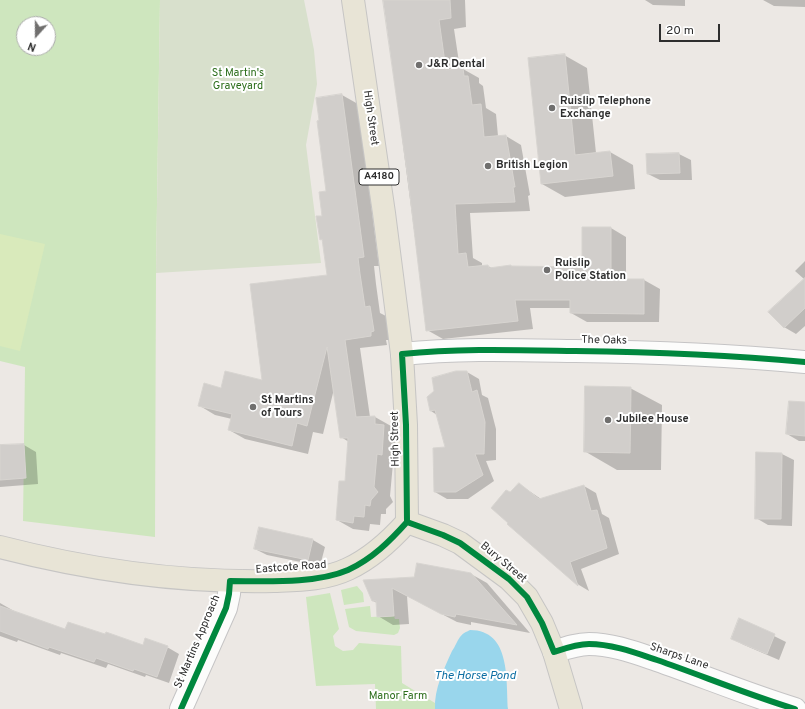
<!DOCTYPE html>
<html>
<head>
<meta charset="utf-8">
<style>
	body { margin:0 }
	#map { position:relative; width:805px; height:709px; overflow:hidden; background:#ece8e4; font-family:Overpass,sans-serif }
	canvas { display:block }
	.north { position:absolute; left:16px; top:16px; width:40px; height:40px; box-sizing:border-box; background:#fff; border:1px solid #ababab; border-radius:50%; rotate:201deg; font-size:11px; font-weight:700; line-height:16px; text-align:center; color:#2e2e2e }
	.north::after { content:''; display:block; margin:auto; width:14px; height:18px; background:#706f6e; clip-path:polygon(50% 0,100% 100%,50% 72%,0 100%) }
	.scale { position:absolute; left:659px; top:24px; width:61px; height:18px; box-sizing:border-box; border:2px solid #2e2e2e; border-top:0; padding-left:5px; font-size:12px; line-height:14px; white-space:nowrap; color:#2e2e2e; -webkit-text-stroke:3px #fff; paint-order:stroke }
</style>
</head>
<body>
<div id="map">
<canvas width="805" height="709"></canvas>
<div class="north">N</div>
<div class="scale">20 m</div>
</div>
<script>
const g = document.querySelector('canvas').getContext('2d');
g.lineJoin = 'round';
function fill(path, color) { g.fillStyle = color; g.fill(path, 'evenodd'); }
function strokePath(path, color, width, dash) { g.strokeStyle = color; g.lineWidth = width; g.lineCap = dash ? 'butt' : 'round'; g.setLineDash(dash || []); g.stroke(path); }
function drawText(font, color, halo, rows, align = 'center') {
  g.font = font + ' Overpass,sans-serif'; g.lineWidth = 4; g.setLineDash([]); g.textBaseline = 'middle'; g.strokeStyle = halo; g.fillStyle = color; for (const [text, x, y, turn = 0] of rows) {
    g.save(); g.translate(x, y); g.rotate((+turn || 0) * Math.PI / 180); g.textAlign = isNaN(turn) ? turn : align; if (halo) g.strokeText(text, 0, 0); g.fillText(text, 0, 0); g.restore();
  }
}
const green = new Path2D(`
	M0 0H160L156 273 155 537 23 521 25 367 0 361ZM24 24H48V48H24Z
	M357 586 363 593 364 602 344 605 341 590Z
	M330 593 339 629 333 636 335 646 343 651 353 650 359 643 401 646 402 683 435 703V709H376L375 684 316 686 306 597Z
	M370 606 371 617 394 616 395 619H399L400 628 398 633 394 635 356 631 349 627 345 609Z`);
const cemetery = new Path2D(`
	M160 0H304L314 50 317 84 306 145 321 263 156 273Z`);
const pitch = new Path2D(`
	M0 234 45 244 20 351 0 346Z`);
const water = new Path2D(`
	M470 630C511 630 506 680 508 709H435C434 689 444 669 452 651 455 647 457 641 460 637 463 633 466 632 470 630Z`);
const shadow = new Path2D(`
	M384 0H465L466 27 454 29 460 69H463L479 78V83L483 86 486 108 496 114 498 136H506L521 145 530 195 528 196 530 211 470 213 473 258 482 263V266H488L492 268H583L611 228 626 237V280H644L660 289 659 322H587L571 313V308H530L533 329 443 339 427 330Z
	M645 0H685V6L653 5Z
	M763 0H805V7L774 6Z
	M564 55 587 68 596 153 610 152 633 165 635 189 565 197 542 184Z
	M342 95 358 104 379 266H374L376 284 380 313 386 316 389 340H386L387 345 360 348 370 417H375L391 426V430L399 435 398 463H393L390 496 393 502 386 509V514H381L380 525 370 524 369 531 353 529 337 520 346 482 349 442 341 437 334 389 323 434 313 432 308 454 245 439 229 430 232 419 215 415 200 406 221 389 263 381 328 276 323 241 321 239Z
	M679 154 691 160 692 180H660L648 174 647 155Z
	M805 261V326L796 334 784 327 804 279 795 271Z
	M467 372 479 379 482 395 488 398 496 429V460L486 461 494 481 468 499H447L435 492 446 448 437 415 431 411Z
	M630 388 662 405 661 470H617L586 452Z
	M805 403V441H799L787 434Z
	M24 445 36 452 38 484 0 487V446Z
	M782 454 794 460 792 526 768 525 756 518Z
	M519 484 541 499 584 486 596 493 602 514 609 518 619 554 581 569 589 591 579 585 509 524 510 493Z
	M313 540 325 547 320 566 267 555 255 549Z
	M471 574 487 583 530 633 471 622V625L457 622 407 596 409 624 393 625 378 616 377 603 373 601 364 581Z
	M0 603 14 611V612L66 631 144 646 167 647 179 654 169 683 146 675 145 677 108 664 106 668 61 653 60 655 18 640 17 642 0 636Z
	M740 619 786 642 779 660 744 645 732 639Z`);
const building = new Path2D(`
	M383 0H450L451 18 439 20 446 70 463 68 464 76H468L472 105 481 104 484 137 506 135 515 187H513L515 202 455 204 458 254 466 253 468 267 488 265 489 268 511 265V266L582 267V227H611V279H644V314L570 313V300H515L518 321 426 331 408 179Z
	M565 54 575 155 610 151 613 176 541 184 528 58Z
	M342 94 364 257 358 258 360 274 365 307 370 306 374 331 371 332V336L345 340 356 417 375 416V424L384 425 382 455 377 454 374 487 378 492 371 500 370 506 365 505 364 517 354 516 353 523 336 520 339 481H345L348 438H340L327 347 307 426 297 423 292 446 228 430 232 414 198 406 204 383 221 388 225 371 262 380 250 284 327 275 322 239 320 240 316 216H322L319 192 326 191 317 121 319 120 316 98Z
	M679 153 680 173 647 174 646 154Z
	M805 278V308L784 328 768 312Z
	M456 371H467L472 392 477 390 485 422 484 454H475L483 475 456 492H434L433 448 445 447 435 410 430 411 427 397 434 391 432 378Z
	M585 386 631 387 630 453 584 452Z
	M789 401 805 402V436L786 434Z
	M24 444 26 478 0 480V445Z
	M756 452 782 453 781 519H755Z
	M519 483 539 499 584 485 591 511 597 510 607 548 570 562 578 586 507 524 508 523 491 508 506 490 510 492Z
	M259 527 313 539 308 560 254 549Z
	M417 563 471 573 517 625 456 614 455 617 441 614 392 588 394 616 377 617 376 601H372L363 580 414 577Z
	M0 606 65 629 68 622 105 634 106 632 143 645 145 638 168 646 157 677 134 669 133 671 96 658 94 662 49 647 48 649 0 631Z
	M739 618 775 634 767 654 731 639Z`);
const minor = new Path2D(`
	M402 354C459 348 518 350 575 351 652 352 728 355 805 362
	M554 652C566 648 577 644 589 644 612 644 636 653 657 660 703 676 749 695 795 709
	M181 709 226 608 229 594 230 581`);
const major = new Path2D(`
	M353 0 384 213 402 354 406 425 407 522
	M407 522 443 535 460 543 509 579 527 597 542 623 554 652 571 709
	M0 547C89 570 181 583 274 581 298 580 325 580 348 569 372 558 390 541 407 522`);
const cycleway = new Path2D(`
	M407 522 406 425 402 354C459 348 518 350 575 351 652 352 728 355 805 362
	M407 522 443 535 460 543 509 579 527 597 542 623 554 652C566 648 577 644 589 644 612 644 636 653 657 660 703 676 749 695 795 709
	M181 709 226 608 229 594 230 581C265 581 316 584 348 570 372 559 390 541 407 522`);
const markers = [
	[419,65,4,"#706f6e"],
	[552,108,4,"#706f6e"],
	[488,166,4,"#706f6e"],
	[547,270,4,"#706f6e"],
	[253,407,4,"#706f6e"],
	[608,420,4,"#706f6e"]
];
const shields = [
	[379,177,40]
];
const shieldNames = [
	["A4180",379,177]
];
const poiNames = [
	["J&R Dental",427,65],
	["Ruislip Telephone",560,102],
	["Exchange",560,115],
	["British Legion",496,166],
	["Ruislip",555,264],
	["Police Station",555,277],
	["St Martins",261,401],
	["of Tours",261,414],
	["Jubilee House",616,420]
];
const parkNames = [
	["St Martin's",238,74],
	["Graveyard",238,87],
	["Manor Farm",398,697]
];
const streetNames = [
	["High Street",370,118,82],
	["The Oaks",604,341,1],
	["High Street",396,439,-91],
	["Bury Street",503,563,40],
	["Eastcote Road",291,568,-4],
	["St Martins Approach",198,642,-67],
	["Sharps Lane",679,657,19]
];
const waterNames = [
	["The Horse Pond",475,677]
];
fill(green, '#cee6be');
fill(cemetery, '#d8e0cc');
fill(pitch, '#d9eabb');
fill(water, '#99d6ec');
fill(shadow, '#0003');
fill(building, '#d1cecb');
strokePath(building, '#d7d4d0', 1);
strokePath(minor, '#c5c4c5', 24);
strokePath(major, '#c6c5c4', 24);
strokePath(minor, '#fcfcfb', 22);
strokePath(major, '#e8e4d6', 22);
strokePath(cycleway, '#00873e', 6);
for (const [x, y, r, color] of markers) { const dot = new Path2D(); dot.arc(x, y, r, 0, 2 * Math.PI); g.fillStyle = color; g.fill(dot); strokePath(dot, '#fff', 1.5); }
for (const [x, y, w] of shields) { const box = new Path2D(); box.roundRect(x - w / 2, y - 8, w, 16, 3); g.fillStyle = '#fff'; g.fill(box); strokePath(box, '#2e2e2e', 1); }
drawText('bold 10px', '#2e2e2e', null, shieldNames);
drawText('bold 11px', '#2e2e2e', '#fff', poiNames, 'left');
drawText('11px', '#2c6e1b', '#fff', parkNames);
drawText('11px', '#2e2e2e', '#fff', streetNames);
drawText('italic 12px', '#0d6fa3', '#fff', waterNames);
</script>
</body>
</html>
